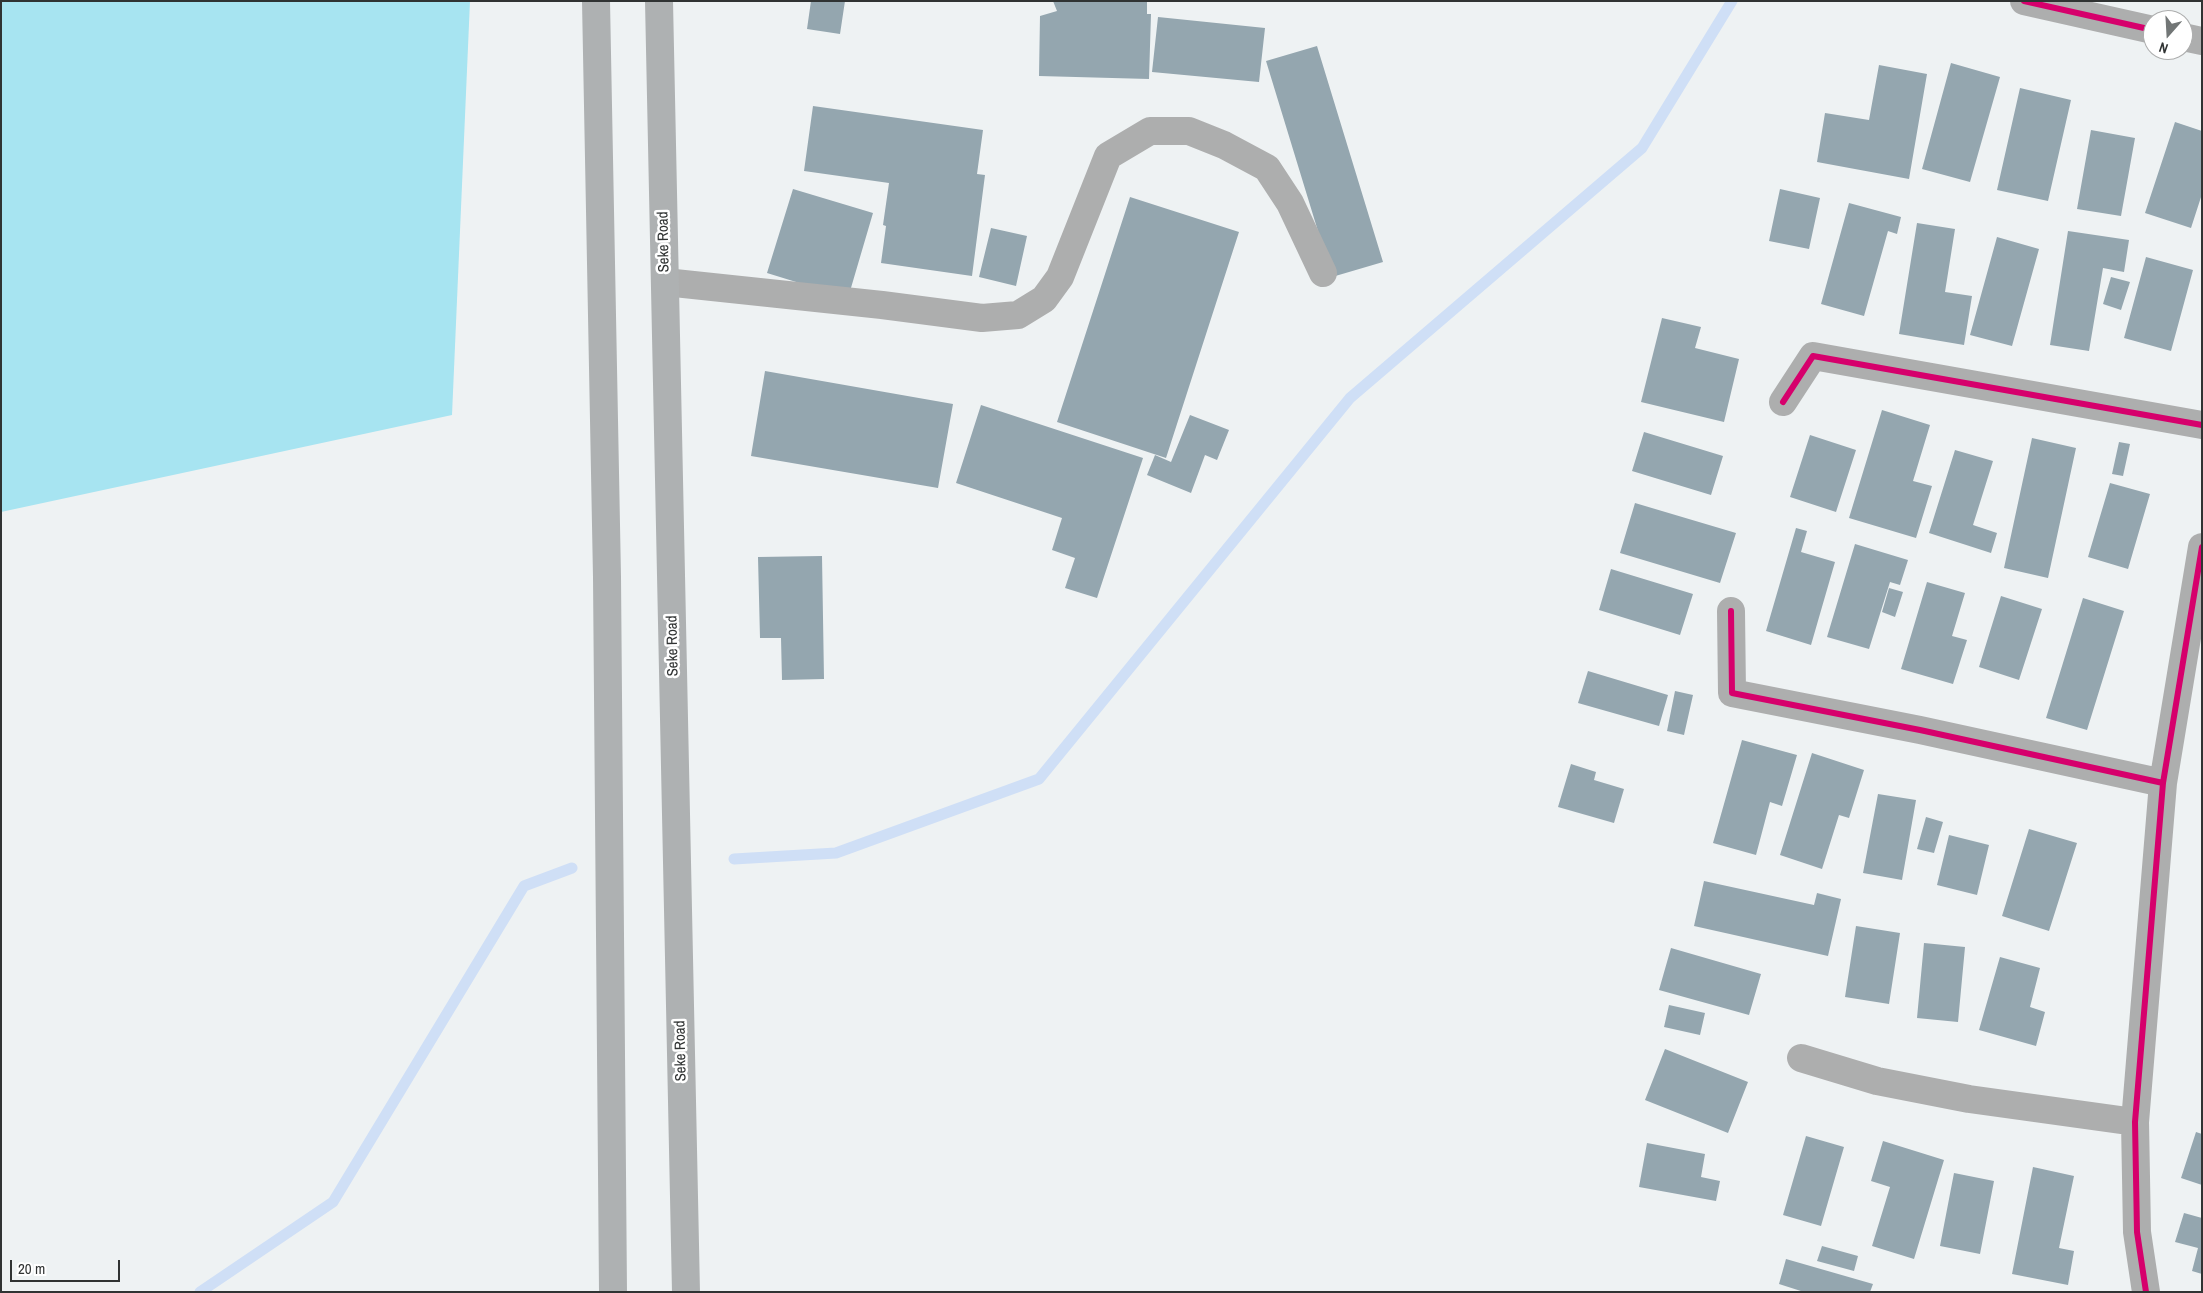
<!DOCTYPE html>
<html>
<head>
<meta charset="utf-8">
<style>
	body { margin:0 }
	#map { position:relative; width:2203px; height:1293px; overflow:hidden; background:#eef2f3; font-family:"Archivo Narrow",sans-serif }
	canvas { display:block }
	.frame { position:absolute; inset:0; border:2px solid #303333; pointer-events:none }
	.north { position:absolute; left:2143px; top:10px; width:50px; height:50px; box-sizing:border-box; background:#fff; border:1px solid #acadad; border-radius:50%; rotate:199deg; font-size:14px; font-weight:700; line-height:20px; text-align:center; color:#303333 }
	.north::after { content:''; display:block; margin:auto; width:18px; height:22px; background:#727676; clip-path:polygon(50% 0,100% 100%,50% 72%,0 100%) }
	.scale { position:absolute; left:10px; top:1260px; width:110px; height:22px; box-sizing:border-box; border:2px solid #303333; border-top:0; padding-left:6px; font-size:15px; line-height:18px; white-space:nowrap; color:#303333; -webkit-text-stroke:4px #fff; paint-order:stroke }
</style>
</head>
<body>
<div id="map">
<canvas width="2203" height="1293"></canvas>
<div class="frame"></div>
<div class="north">N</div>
<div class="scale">20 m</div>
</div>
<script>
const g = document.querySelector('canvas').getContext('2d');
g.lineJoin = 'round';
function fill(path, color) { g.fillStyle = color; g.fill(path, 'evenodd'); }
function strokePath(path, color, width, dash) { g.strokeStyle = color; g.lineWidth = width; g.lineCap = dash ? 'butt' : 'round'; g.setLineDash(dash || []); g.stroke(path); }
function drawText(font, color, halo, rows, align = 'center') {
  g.font = font + ' "Archivo Narrow",sans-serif'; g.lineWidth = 5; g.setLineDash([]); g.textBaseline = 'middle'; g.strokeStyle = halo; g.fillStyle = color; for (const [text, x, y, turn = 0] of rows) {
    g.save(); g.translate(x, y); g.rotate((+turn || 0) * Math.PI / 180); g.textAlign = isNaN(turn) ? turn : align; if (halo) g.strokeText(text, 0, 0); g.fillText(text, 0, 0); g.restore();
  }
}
const green = new Path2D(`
	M1 1H470L452 415 1 512Z`);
const stream = new Path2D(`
	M734 859 836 853 1039 779 1350 398 1642 148 1732 1
	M200 1292 333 1202 524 886 572 868`);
const building = new Path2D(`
	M811 1H845L840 34 807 29Z
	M1053 1H1147V14H1151L1149 79 1039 76 1040 16 1057 11Z
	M1158 17 1265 28 1259 82 1152 72Z
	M1317 46 1383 262 1332 277 1266 61Z
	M1951 63 2000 77 1970 182 1922 169Z
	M1879 65 1927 74 1909 179 1817 162 1825 113 1869 120Z
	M2020 88 2071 100 2048 201 1997 190Z
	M813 106 983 130 977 174 985 175 972 276 881 263 886 226 883 225 889 183 804 171Z
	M2175 122 2202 131V194L2191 228 2145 213Z
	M2091 130 2135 138 2121 216 2077 209Z
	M793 189 873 213 848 298 767 273Z
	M1780 189 1820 198 1809 249 1769 241Z
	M1130 197 1239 232 1166 458 1057 422Z
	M1849 203 1901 217 1897 234 1888 231 1864 316 1821 304Z
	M1917 223 1955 229 1945 292 1972 296 1964 345 1899 334Z
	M991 228 1027 236 1016 286 979 277Z
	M2068 231 2129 240 2124 272 2103 268 2089 351 2050 345Z
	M1997 237 2039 249 2012 346 1970 335Z
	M2146 257 2193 270 2171 351 2124 338Z
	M2111 277 2130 282 2121 310 2103 304Z
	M1662 318 1701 327 1695 348 1739 359 1724 422 1641 402Z
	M765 371 953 404 938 488 751 456Z
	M981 405 1143 458 1097 598 1065 588 1075 558 1052 550 1062 518 956 483Z
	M1882 410 1930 425 1913 481 1932 486 1916 538 1849 518Z
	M1190 415 1229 430 1217 460 1205 455 1191 493 1147 475 1155 455 1171 462Z
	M1644 432 1723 456 1711 495 1632 471Z
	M1810 435 1856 450 1836 512 1790 497Z
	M2032 438 2076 448 2048 578 2004 568Z
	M2119 442 2130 444 2123 476 2112 474Z
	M1955 450 1993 461 1973 525 1997 533 1991 553 1929 533Z
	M2110 483 2150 494 2128 569 2088 557Z
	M1635 503 1736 533 1720 583 1620 553Z
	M1796 528 1807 531 1801 552 1835 562 1811 645 1766 631Z
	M1855 544 1908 560 1900 585 1890 582 1869 649 1827 637Z
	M822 556 824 679 782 680 781 638H760L758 557Z
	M1611 569 1693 594 1680 635 1599 610Z
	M1927 582 1965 593 1952 636 1967 640 1953 684 1901 669Z
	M1889 588 1903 592 1895 617 1882 612Z
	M2001 596 2042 609 2019 680 1979 667Z
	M2083 598 2124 611 2087 730 2046 718Z
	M1588 671 1668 695 1659 726 1578 703Z
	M1675 691 1693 695 1684 735 1667 731Z
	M1742 740 1797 755 1782 806 1770 802 1756 855 1713 843Z
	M1812 753 1864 770 1849 818 1839 815 1822 869 1780 855Z
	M1571 764 1596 772 1594 780 1624 789 1614 823 1558 807Z
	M1878 794 1916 800 1902 880 1863 873Z
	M1926 817 1943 822 1934 853 1917 849Z
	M2029 829 2077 843 2049 931 2002 916Z
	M1949 835 1989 845 1977 895 1937 885Z
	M1704 881 1814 905 1817 893 1841 899 1828 956 1694 926Z
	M1856 926 1900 933 1889 1004 1845 997Z
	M1924 943 1965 947 1958 1022 1917 1018Z
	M1671 948 1761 974 1749 1015 1659 990Z
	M2000 957 2040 968 2030 1007 2045 1012 2036 1046 1979 1030Z
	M1669 1005 1705 1013 1700 1035 1664 1027Z
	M1665 1049 1748 1082 1728 1133 1645 1100Z
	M2196 1132 2202 1134V1185L2181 1178Z
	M1806 1136 1844 1147 1821 1226 1783 1215Z
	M1883 1141 1944 1160 1914 1259 1872 1246 1890 1187 1871 1181Z
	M1647 1143 1705 1154 1701 1177 1720 1181 1716 1201 1639 1187Z
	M2033 1167 2074 1176 2059 1248 2074 1251 2068 1285 2012 1274Z
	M1954 1173 1994 1181 1980 1254 1940 1246Z
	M2184 1213 2202 1218V1274L2192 1271 2198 1248 2175 1242Z
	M1822 1246 1858 1256 1854 1271 1817 1261Z
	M1786 1259 1873 1284 1870 1292H1804L1779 1284Z`);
const minor = new Path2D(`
	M2024 1 2153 30
	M2183 37 2202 41
	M665 282 882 305 982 318 1018 315 1044 299 1060 277 1108 156 1150 131H1189L1224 145 1267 168 1290 203 1323 273
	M1783 402 1813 356 2202 425
	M1731 611 1732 693 1920 730 2163 783
	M1801 1058 1877 1081 1969 1099 2135 1122
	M2146 1292 2137 1232 2135 1122 2163 783 2202 547`);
const major = new Path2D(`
	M596 1 607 577 613 1292
	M659 1 686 1292`);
const cycleway = new Path2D(`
	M2024 1 2153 30
	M1783 402 1813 356 2202 425
	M1731 611 1732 693 1920 730 2163 783
	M2146 1292 2137 1232 2135 1122 2163 783 2202 547`);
const streetNames = [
	["Seke Road",664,242,-91],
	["Seke Road",673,646,-91],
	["Seke Road",681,1051,-91]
];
fill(green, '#a7e4f1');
strokePath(stream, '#cfdff6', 11);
fill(building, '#94a6af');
strokePath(minor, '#adaeae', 28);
strokePath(major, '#aeb1b2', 28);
strokePath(cycleway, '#d6006c', 6);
drawText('15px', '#303333', '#fff', streetNames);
</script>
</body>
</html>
